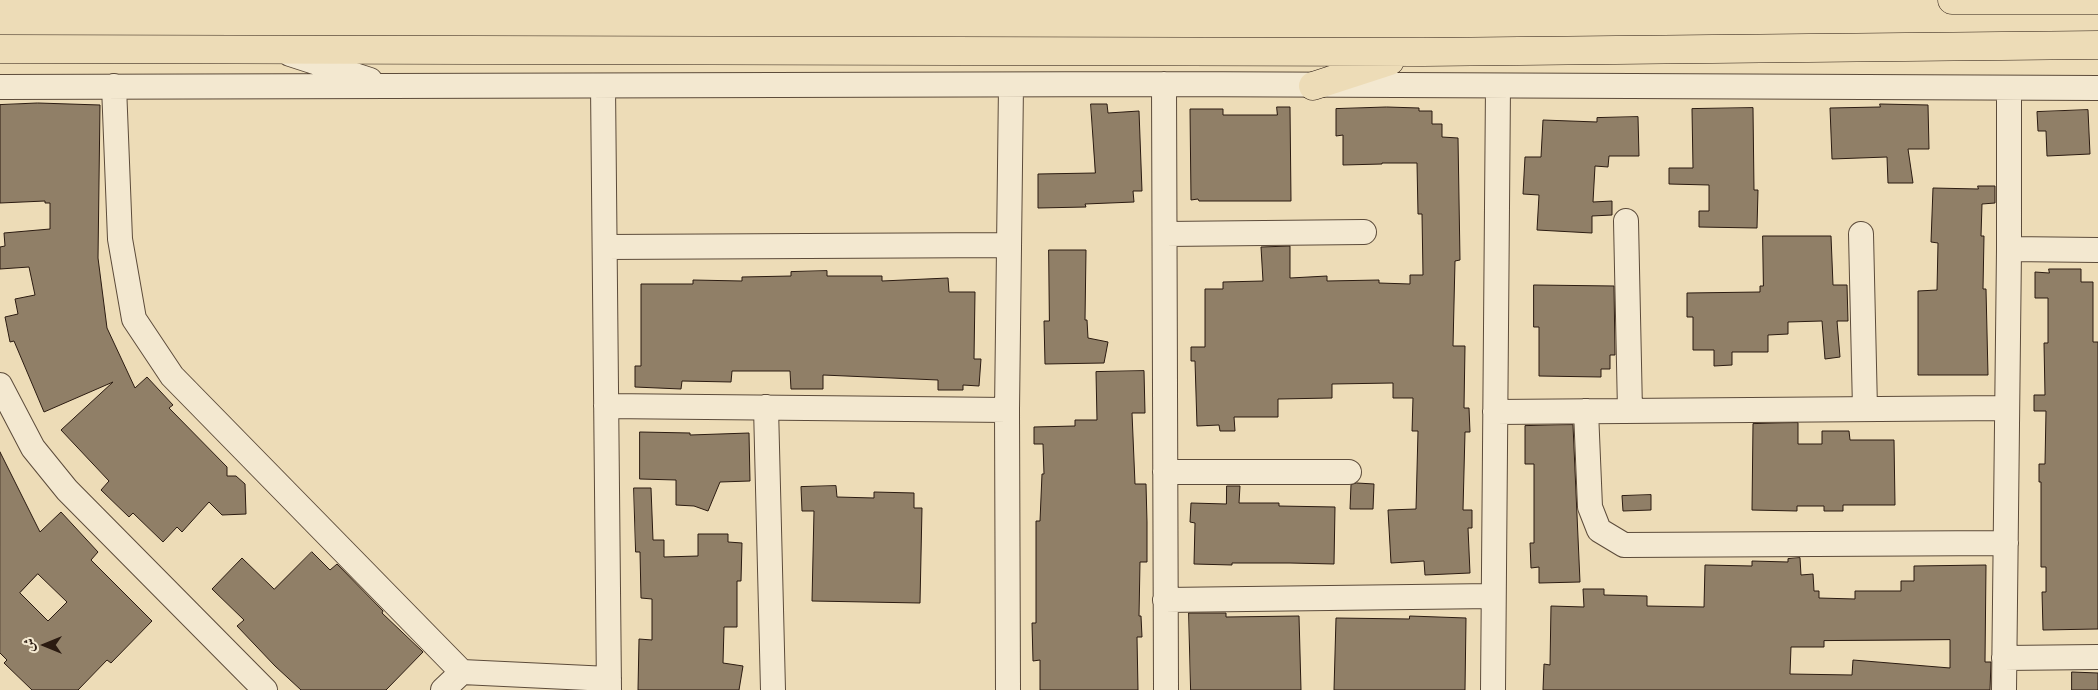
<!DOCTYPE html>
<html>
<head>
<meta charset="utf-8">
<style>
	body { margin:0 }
	#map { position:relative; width:2098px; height:690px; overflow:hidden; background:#eddcb7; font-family:"IM FELL English",Amiri,serif }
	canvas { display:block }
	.north { position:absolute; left:20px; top:620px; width:50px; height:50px; -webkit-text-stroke:4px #f3e8d0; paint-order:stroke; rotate:270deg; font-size:14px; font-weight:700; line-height:20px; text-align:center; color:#2b1b11 }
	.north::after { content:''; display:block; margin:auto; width:18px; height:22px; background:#2b1b11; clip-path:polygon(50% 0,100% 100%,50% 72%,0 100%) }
</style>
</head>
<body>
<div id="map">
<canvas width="2098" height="690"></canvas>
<div class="north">ش</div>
</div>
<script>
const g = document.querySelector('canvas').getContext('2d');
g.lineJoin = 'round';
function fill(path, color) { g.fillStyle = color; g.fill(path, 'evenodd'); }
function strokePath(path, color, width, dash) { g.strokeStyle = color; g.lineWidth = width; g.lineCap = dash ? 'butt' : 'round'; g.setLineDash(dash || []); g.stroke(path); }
const building = new Path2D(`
	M38 103 100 105 98 258 107 328 135 388 147 377 173 405 169 408 227 467V476H236L245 484 246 514 222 515 209 502 182 532 177 527 163 542 133 513 129 517 101 490 109 481 61 430 113 382 44 412 14 341 10 342 5 317 18 314 15 299 35 295 29 267 0 269V247L5 246 4 233 50 229V203H45V201L0 203V105Z
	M1091 104H1107L1108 113 1139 111 1142 191H1133L1134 202 1085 204 1086 207 1038 208V174L1095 173Z
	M1880 104 1928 105 1929 149H1908L1913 183H1888L1887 157 1832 159 1830 108 1880 107Z
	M1277 107H1290L1291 201H1199L1198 199 1191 200 1190 109H1223V115H1277Z
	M1387 107 1419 108V111H1432V124H1442V137L1458 138 1460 260 1455 261 1453 346H1465L1464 408H1469L1470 432H1465L1463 510H1472V528H1468L1470 573 1425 575 1424 561 1391 563 1388 510 1416 509 1418 431H1412L1413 398H1393V383L1332 384V398L1278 399V417H1234L1235 431H1220L1219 425 1197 426 1195 361H1191V347H1205V289H1223V282L1263 281 1261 247 1290 246V278L1327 276V281L1379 280V283L1410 284V275H1423L1422 214H1418L1417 163H1382V164L1343 165V135L1336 136V109Z
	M1753 108 1754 190H1758L1757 228 1699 227V211H1709V185L1669 184V168H1693L1692 109Z
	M2088 110 2090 154 2047 156 2046 131H2038L2037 112Z
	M1638 117 1639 156H1609L1608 167 1595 166 1593 202 1612 201V215L1592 216V233L1537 230 1539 195 1523 194 1525 157H1541L1543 120 1597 122V118Z
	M1978 186H1995V203L1982 204 1981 236H1984L1983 289H1986L1988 375H1918V291L1937 290 1938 243 1931 242 1933 188 1978 189Z
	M1763 236H1831L1833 285H1847L1848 321H1837L1840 357 1825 359 1822 321 1788 322V334L1768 335V352H1732V365L1714 366V350H1693V317H1687V293L1760 292V286H1763Z
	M1049 250H1086L1085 320H1087L1088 338 1108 342 1104 363 1045 364 1044 321H1049Z
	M2049 269H2081V282H2093V342H2098V629L2043 630 2042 592H2046V567H2041V482H2039V464H2045L2046 411H2034V395H2045L2044 343H2048V298H2035V272L2049 273Z
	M827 271V276H882V281L948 278 949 292H975L974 359H981L979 386 963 385V390H938V380L823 375V389H791L790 371H732L731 382 682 381 681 389 635 387V366H641V284H693V280L742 281V277L791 276V272Z
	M1534 285 1614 286 1615 355H1610V369H1601V377L1539 376V327H1534Z
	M1144 371 1145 413H1132L1135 484H1146L1147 522V562H1140L1139 616H1141L1142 637H1137L1138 690H1040V660L1033 661 1032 623H1036V521H1040L1042 474H1044L1043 444H1034V427L1075 426V420H1097L1096 372Z
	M1798 423V444H1822V431H1849L1850 440H1894L1895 505H1843V511H1824V506H1797V511L1752 510 1753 424Z
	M1573 425 1580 582 1539 583V567L1531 568 1530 543H1534V464H1525V426Z
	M640 432 690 433V435L749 433 750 481 720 482 708 511 694 506 676 505V480L640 479Z
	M0 452 40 532 61 512 98 552 91 560 152 621 111 663 107 660 78 690H32L4 663 7 660 0 653ZM38 574 67 602 48 621 20 593Z
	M1357 483 1374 484 1373 509H1350L1351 485Z
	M836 486 837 497 874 498V492L914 493V508H922L920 603 812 601 814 511H802L801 487Z
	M1227 486H1240L1239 503H1279V506L1335 507 1334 564 1290 563H1232V565L1194 564 1195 523 1190 522 1191 503 1226 504Z
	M634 488H651L653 540H664V557L698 556V534H728V542L742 543 741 581H737V627H724L723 663 743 666 739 690H638L639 639 652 640V599L641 598 640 552H636Z
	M1651 495V510L1623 511 1622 496Z
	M312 552 330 570 337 564 383 611 382 613 423 652 386 690H301L275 666 237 626 244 620 212 589 242 558 274 589Z
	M1800 558 1801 575 1813 574 1814 591H1819V598L1855 599V591H1901V581H1914V566L1986 565 1985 662H1991L1990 690H1543L1544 664 1550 665 1551 606 1584 607 1583 589H1604V595L1647 596V606L1704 607 1705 565 1752 566V561L1788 562V559ZM1950 640V668L1853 660 1852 675 1790 674 1791 647H1824V641Z
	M1189 613H1226V617L1299 616 1301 690H1191Z
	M1410 616 1466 618 1465 690H1334L1336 618 1409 619Z
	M2072 672 2098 673V690H2072Z`);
const minor = new Path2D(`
	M290 54 370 80
	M1164 84 1166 690
	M114 86 120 239 134 319 172 376 462 672
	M603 86 609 690
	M0 87 1164 84 2098 88
	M1626 221 1630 411
	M1165 234 1364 232
	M1861 234 1865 409
	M605 247 1008 245
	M2009 249 2098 250
	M0 385 33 448 67 490 265 690
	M606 406 1007 410
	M766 407 773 690
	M1586 411 1590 507 1599 530 1624 545 2006 543
	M1495 412 2007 408
	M1165 472H1349
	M1165 600 1493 596
	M2004 658 2098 657
	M443 690 462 672 609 679
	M1008 690 1007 410 1011 85
	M1493 690 1498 86
	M2004 690 2009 249V88`);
const major = new Path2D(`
	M1952 0H2098
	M0 49 1423 52 2098 45
	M1313 86 1390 61`);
fill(building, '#907f67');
strokePath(building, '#2b1b11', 1);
strokePath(minor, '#5c4b3a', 26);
strokePath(major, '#2b1b11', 29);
strokePath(minor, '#f3e8d0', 24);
strokePath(major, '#eddcb7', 28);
</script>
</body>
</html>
